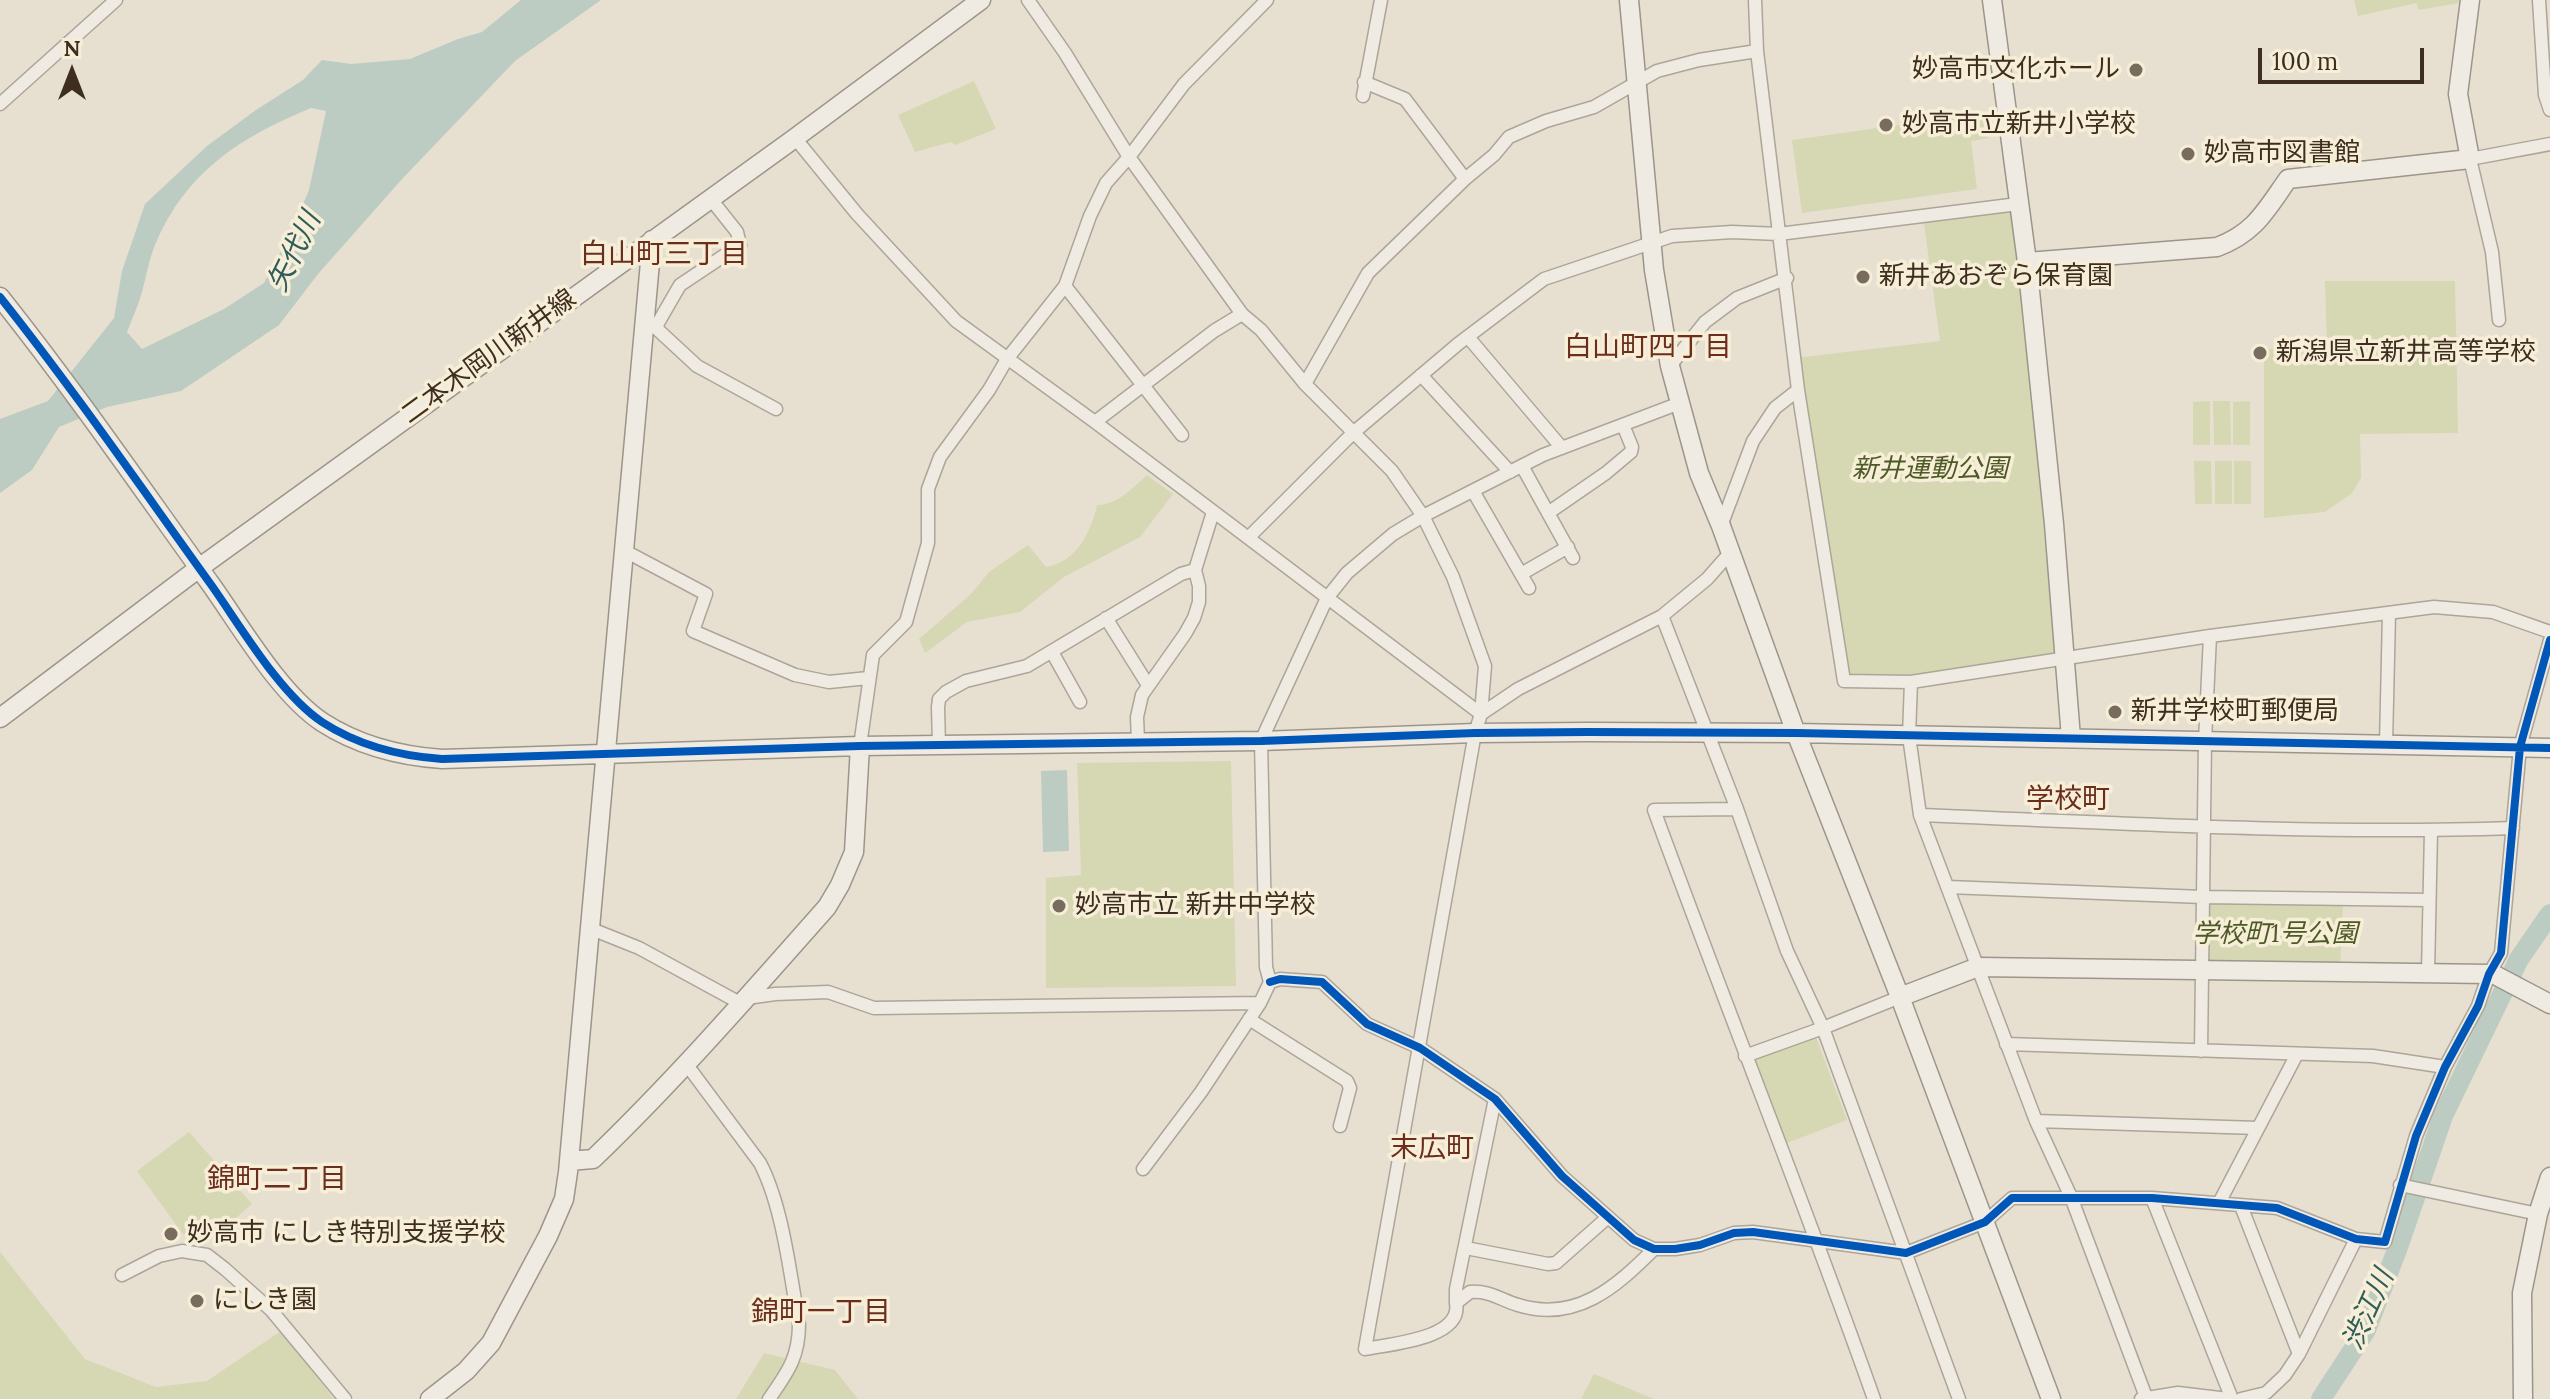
<!DOCTYPE html>
<html>
<head>
<meta charset="utf-8">
<style>
	body { margin:0 }
	#map { position:relative; width:2550px; height:1399px; overflow:hidden; background:#e7e0d1; font-family:Lora,serif }
	canvas { display:block }
	.north { position:absolute; left:32px; top:32px; width:80px; height:80px; -webkit-text-stroke:6px #f7eed8; paint-order:stroke; rotate:0deg; font-size:22px; font-weight:700; line-height:32px; text-align:center; color:#3d2e20 }
	.north::after { content:''; display:block; margin:auto; width:28px; height:36px; background:#3d2e20; clip-path:polygon(50% 0,100% 100%,50% 72%,0 100%) }
	.scale { position:absolute; left:2258px; top:48px; width:166px; height:36px; box-sizing:border-box; border:4px solid #3d2e20; border-top:0; padding-left:10px; font-size:24px; line-height:28px; white-space:nowrap; color:#3d2e20; -webkit-text-stroke:6px #f7eed8; paint-order:stroke }
</style>
</head>
<body>
<div id="map">
<canvas width="2550" height="1399"></canvas>
<div class="north">N</div>
<div class="scale">100 m</div>
</div>
<script>
const g = document.querySelector('canvas').getContext('2d');
g.lineJoin = 'round';
function fill(path, color) { g.fillStyle = color; g.fill(path, 'evenodd'); }
function strokePath(path, color, width, dash) { g.strokeStyle = color; g.lineWidth = width; g.lineCap = dash ? 'butt' : 'round'; g.setLineDash(dash || []); g.stroke(path); }
function drawText(font, color, halo, rows, align = 'center') {
  g.font = font + ' Lora,"Noto Sans JP",serif'; g.lineWidth = 7; g.setLineDash([]); g.textBaseline = 'middle'; g.strokeStyle = halo; g.fillStyle = color; for (const [text, x, y, turn = 0] of rows) {
    g.save(); g.translate(x, y); g.rotate((+turn || 0) * Math.PI / 180); g.textAlign = isNaN(turn) ? turn : align; if (halo) g.strokeText(text, 0, 0); g.fillText(text, 0, 0); g.restore();
  }
}
const green = new Path2D(`
	M2354 0H2460L2459 3 2418 10 2417 3 2358 16Z
	M974 81 996 129 955 145 951 142 915 152 898 115Z
	M1985 113 1989 138 1971 141 1977 189 1802 213 1792 140Z
	M2018 204 2064 660 1911 682 1844 681 1795 358 1940 341 1923 216Z
	M2325 281H2455L2458 433 2360 434 2361 478 2352 493 2325 512 2264 518V349L2327 348Z
	M2210 401V445H2193V402Z
	M2213 401H2230L2231 445H2214Z
	M2250 401V445H2233V402Z
	M2194 461H2211L2212 504H2195Z
	M2215 461H2232V504H2215Z
	M2234 461H2251V504H2234Z
	M1147 475 1173 494 1140 537 1064 577 1020 612 967 622 925 653 919 639 971 594 989 572 1028 545 1046 567C1076 562 1091 533 1097 505 1117 505 1133 488 1147 475Z
	M1231 761 1236 986 1046 988V878L1081 875 1077 763Z
	M2208 902 2343 903 2340 968 2207 967Z
	M1814 1032 1847 1120 1782 1145 1749 1057Z
	M189 1132 252 1204 205 1245 182 1233 137 1171Z
	M0 1252 85 1359 156 1387 207 1381 281 1331 334 1399H0Z
	M764 1353 835 1370 858 1399H736Z
	M1594 1374 1654 1399H1581Z`);
const water = new Path2D(`
	M521 0H601L515 61 403 178 318 274 279 325 181 391 107 407 59 427 32 470 0 493V419L48 401 114 318 122 271 145 204 207 146 256 110 303 80 322 60 351 64 410 59 458 39 482 32ZM311 108 326 111 309 190 292 230 264 283 224 309 142 349 127 332C132 319 138 306 142 292 146 277 149 260 155 245 186 171 241 137 311 108Z
	M1067 770 1069 851 1043 852 1041 771Z`);
const river = new Path2D(`
	M2321 1399 2366 1330 2397 1250 2443 1116 2519 959 2550 914`);
const street = new Path2D(`
	M1028 0 1065 53 1129 157 1242 314 1261 330 1305 384 1392 471 1423 516 1453 577 1485 666 1481 714 1475 733 1365 1349C1389 1344 1463 1339 1456 1303L1470 1292C1489 1290 1501 1300 1518 1305 1576 1323 1616 1287 1654 1249
	M1755 0 1757 51 1798 390 1844 681 1911 682
	M2539 0 2545 95 2550 110
	M1364 82 1405 99 1465 179
	M1363 96 1381 0
	M0 104 116 0
	M795 138 857 214 956 321 1095 422 1481 714
	M710 198 737 232 740 245 680 285 658 323 657 329 697 366 776 409
	M1065 286 1182 435
	M2499 320 2492 252 2470 159 2550 144
	M1468 337 1562 448
	M1670 366 1705 322 1737 298 1787 278
	M1421 375 1510 472
	M1305 384 1368 273 1465 179 1494 155 1509 137 1546 121 1594 107 1657 71 1699 60 1757 51
	M1095 422 1214 331 1242 314
	M1522 466 1573 558
	M1473 491 1529 588
	M1548 513 1606 473 1631 452 1632 447 1623 425
	M1721 526 1753 441 1775 408 1798 390
	M1249 537 1353 433 1458 344 1544 279 1672 236 1732 232 1779 234 2018 204
	M623 550 706 594 693 631 795 675 829 682 868 678
	M1521 574 1568 547
	M1662 616 1737 809 1787 951 1823 1028 1745 1056
	M1106 618 1148 685
	M1052 652 1080 702
	M1481 714 1518 689 1662 616 1707 579 1730 553
	M1138 742 1137 717 1142 695 1185 634 1194 618 1199 602V586L1195 570 1213 512
	M2386 744 2389 613
	M860 746 873 655 906 622 928 543V489L940 457 989 390 1007 359 1065 286 1090 216 1106 183 1129 157 1184 84 1267 0
	M939 746 938 707 939 699 946 692 966 681 1027 666 1181 574 1195 570
	M1737 809 1654 810C1726 1007 1804 1201 1874 1399
	M1920 815C2117 823 2316 835 2513 828
	M1948 887 2203 897 2429 900
	M589 928 639 948 740 1003
	M2428 973 2431 831
	M1270 982 1280 979 1322 982 1367 1024 1420 1048 1495 1099 1562 1176 1634 1240 1654 1249H1675L1700 1245 1734 1233 1753 1232 1906 1253 1985 1222 2012 1198H2152L2277 1208 2356 1239 2385 1242 2416 1136 2445 1067 2478 1006 2489 974 2501 953 2520 747 2550 640
	M1900 997 1823 1028 1959 1399
	M747 998 775 994 828 992 874 1008 1260 1003
	M1249 1019 1347 1081 1350 1088 1340 1126
	M2006 1044 2373 1056 2445 1067
	M2201 1051 2205 741 2210 636
	M687 1065 760 1163C783 1207 790 1274 799 1324 799 1358 787 1373 769 1399
	M2036 1121 2258 1128
	M1143 1169 1201 1092 1260 1003 1270 982 1266 967 1261 741 1327 598 1347 573 1393 534 1423 516 1543 455 1680 403
	M2400 1185 2538 1214
	M2152 1198 2232 1399
	M2219 1203 2297 1054
	M2241 1206 2299 1354
	M1466 1248 1548 1264 1556 1263 1607 1218
	M122 1275 159 1256 182 1251 207 1255 225 1269 271 1310 345 1399
	M1456 1303V1289L1495 1099
	M2146 1397 2071 1197 2036 1121 1920 815 1909 736 1911 682 2210 636 2434 607 2493 612 2550 632
	M2141 1399 2178 1393 2228 1399
	M2241 1399 2266 1393 2285 1375 2299 1354 2356 1239`);
const secondary = new Path2D(`
	M1629 0 1654 270 1670 366 1699 473 1721 526 1796 733 1900 997 2051 1399
	M1992 0 2027 262 2054 524 2071 738
	M2027 262 2217 247C2255 233 2266 210 2288 179L2470 159 2458 94 2470 0
	M0 297C74 390 142 489 212 586 241 627 280 694 322 722 359 746 399 756 442 759L860 746 1261 741 1475 733 1588 732 1796 733 2550 748
	M0 718 199 568 795 138 981 0
	M1900 997 1978 967 2489 974 2495 975 2550 1004
	M569 1161 593 1159C676 1079 751 993 827 907L840 885 854 852 860 746
	M430 1399 466 1371 491 1343 548 1236 564 1199 568 1172 652 240
	M2523 1399 2522 1293 2538 1214 2550 1177`);
const cycleway = new Path2D(`
	M0 297C74 390 142 489 212 586 241 627 280 694 322 722 359 746 399 756 442 759L860 746 1261 741 1475 733 1588 732 1796 733 2550 748
	M1270 982 1280 979 1322 982 1367 1024 1420 1048 1495 1099 1562 1176 1634 1240 1654 1249H1675L1700 1245 1734 1233 1753 1232 1906 1253 1985 1222 2012 1198H2152L2277 1208 2356 1239 2385 1242 2416 1136 2445 1067 2478 1006 2489 974 2501 953 2520 747 2550 640`);
const markers = [
	[2136,70,8,"#786c5e"],
	[1886,125,8,"#786c5e"],
	[2188,154,8,"#786c5e"],
	[1863,277,8,"#786c5e"],
	[2260,353,8,"#786c5e"],
	[2115,712,8,"#786c5e"],
	[1059,906,8,"#786c5e"],
	[171,1234,8,"#786c5e"],
	[197,1301,8,"#786c5e"]
];
const poiNames = [
	["妙高市文化ホール",2120,70,"right"],
	["妙高市立新井小学校",1902,125],
	["妙高市図書館",2204,154],
	["新井あおぞら保育園",1879,277],
	["新潟県立新井高等学校",2276,353],
	["新井学校町郵便局",2131,712],
	["妙高市立 新井中学校",1075,906],
	["妙高市 にしき特別支援学校",187,1234],
	["にしき園",213,1301]
];
const streetNames = [
	["二本木岡川新井線",489,357,-36]
];
const parkNames = [
	["新井運動公園",1930,470],
	["学校町1号公園",2275,935]
];
const waterNames = [
	["矢代川",295,252,-64],
	["渋江川",2369,1310,-66]
];
const neighbourhoodNames = [
	["白山町三丁目",664,255],
	["白山町四丁目",1648,348],
	["学校町",2068,800],
	["末広町",1432,1149],
	["錦町二丁目",277,1180],
	["錦町一丁目",821,1313]
];
fill(green, '#d6d7b3');
fill(water, '#bcccc2');
strokePath(river, '#bcccc2', 20);
strokePath(street, '#ada599', 15);
strokePath(secondary, '#9c958a', 21);
strokePath(street, '#efebe3', 12);
strokePath(secondary, '#efebe3', 18);
strokePath(cycleway, '#0057b8', 8);
for (const [x, y, r, color] of markers) { const dot = new Path2D(); dot.arc(x, y, r, 0, 2 * Math.PI); g.fillStyle = color; g.fill(dot); strokePath(dot, '#f7eed8', 3); }
drawText('26px', '#3d2e20', '#f7eed8', poiNames, 'left');
drawText('26px', '#3d2e20', '#f7eed8', streetNames);
drawText('italic 26px', '#4d5a26', '#f7eed8', parkNames);
drawText('italic 28px', '#2f5d5a', '#f7eed8', waterNames);
drawText('28px', '#6b2e1e', '#f7eed8', neighbourhoodNames);
</script>
</body>
</html>
